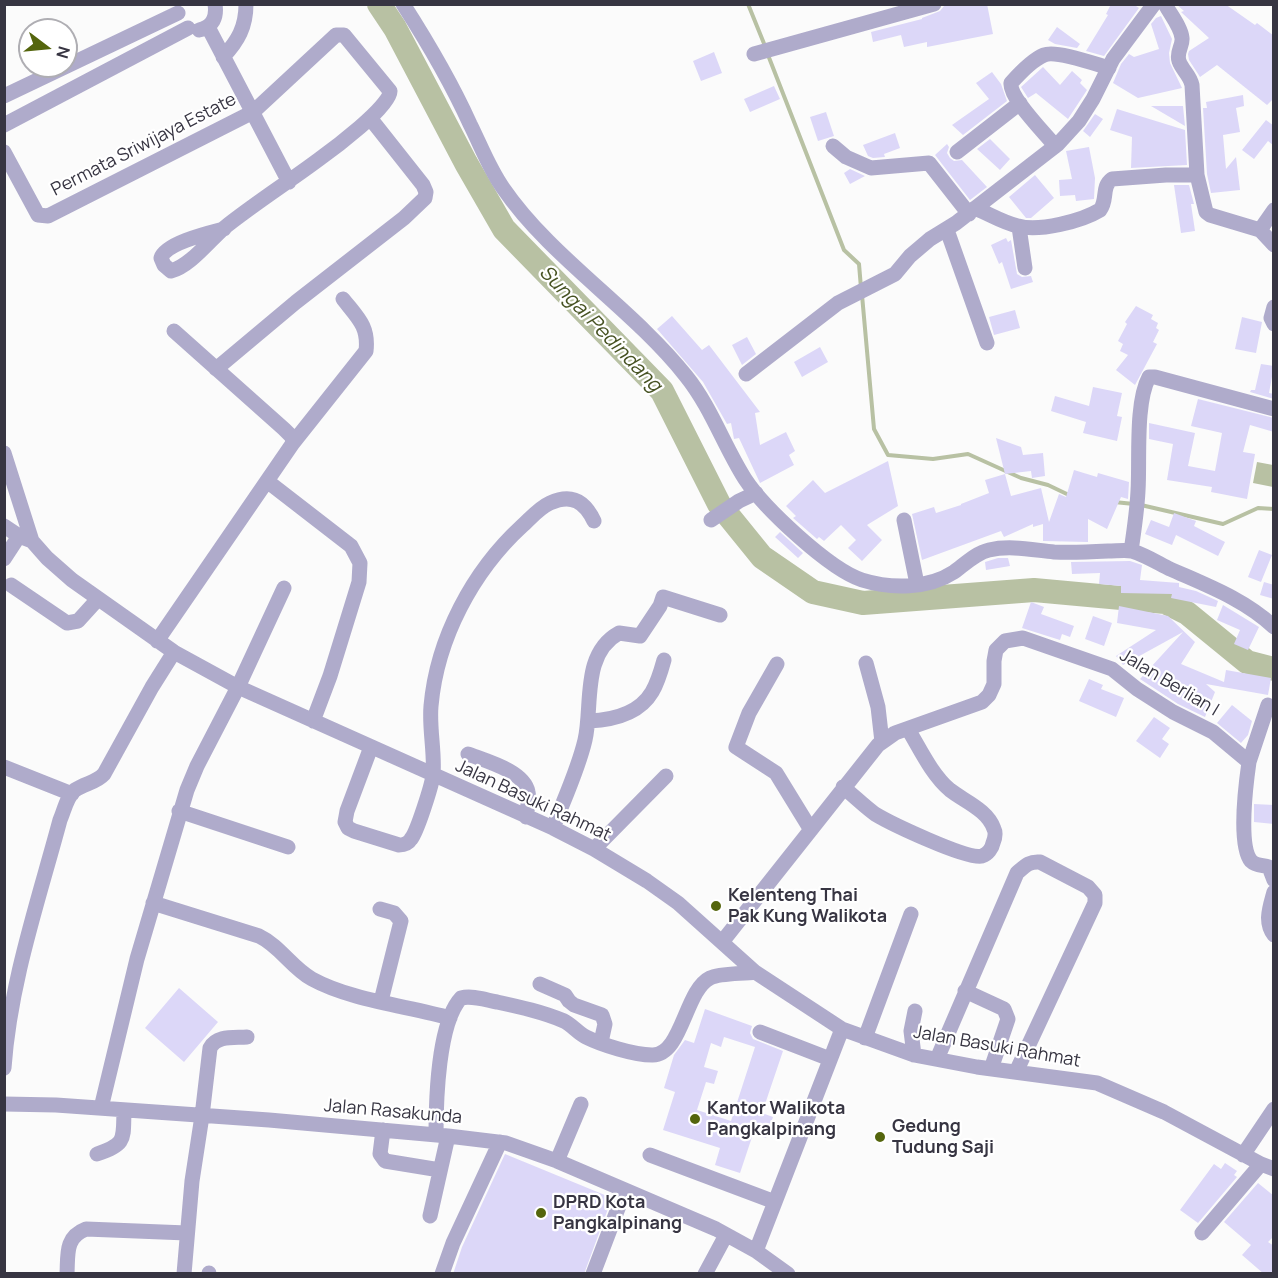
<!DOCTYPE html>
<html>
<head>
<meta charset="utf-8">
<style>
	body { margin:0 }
	#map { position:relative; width:1278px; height:1278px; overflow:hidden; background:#fbfbfb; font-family:Manrope,sans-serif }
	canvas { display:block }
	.frame { position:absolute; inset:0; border:6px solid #373542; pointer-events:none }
	.north { position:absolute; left:18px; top:18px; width:60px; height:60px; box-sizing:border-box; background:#fff; border:2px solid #afaeb3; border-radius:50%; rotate:106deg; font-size:16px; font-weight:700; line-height:24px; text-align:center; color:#373542 }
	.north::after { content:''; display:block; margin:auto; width:21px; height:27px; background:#54650d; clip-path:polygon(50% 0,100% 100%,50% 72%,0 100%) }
</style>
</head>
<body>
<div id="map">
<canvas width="1278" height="1278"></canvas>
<div class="frame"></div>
<div class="north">N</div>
</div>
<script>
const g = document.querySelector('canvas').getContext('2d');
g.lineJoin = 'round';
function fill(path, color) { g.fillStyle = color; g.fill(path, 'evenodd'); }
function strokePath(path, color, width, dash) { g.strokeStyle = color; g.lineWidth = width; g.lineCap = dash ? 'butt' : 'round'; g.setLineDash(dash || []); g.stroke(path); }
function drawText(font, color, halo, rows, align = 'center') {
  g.font = font + ' Manrope,sans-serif'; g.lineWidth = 4.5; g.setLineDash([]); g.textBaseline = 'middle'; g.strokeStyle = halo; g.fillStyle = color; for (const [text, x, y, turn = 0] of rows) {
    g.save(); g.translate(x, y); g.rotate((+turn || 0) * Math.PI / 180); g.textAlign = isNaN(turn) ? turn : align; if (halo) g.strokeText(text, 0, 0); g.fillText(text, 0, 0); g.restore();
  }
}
const water = new Path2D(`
	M1257 462 1273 465V487L1253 483Z`);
const stream = new Path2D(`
	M748 4 765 46
	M768 55 844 250 859 264 861 288
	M862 295 874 429 888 455 933 459 968 454 1021 478 1048 485 1071 496
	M1114 502 1134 504
	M1141 505 1223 524 1258 508 1274 509`);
const river = new Path2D(`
	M379 4 395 28 466 163 504 229 662 391 719 504 762 557 813 592 863 603 1034 590 1165 602 1187 613 1247 662 1274 669`);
const building = new Path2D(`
	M950 4H987L993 34 927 47V42L904 47 901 35 873 42 871 32 922 19V18L940 11 944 6Z
	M1111 4H1133L1139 8 1104 56 1086 51 1108 15 1106 14Z
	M1176 4H1225L1255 25 1257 23 1274 36V98L1267 105 1217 65 1200 77 1189 60 1188 54 1189 51 1209 38 1181 12 1184 11Z
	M1161 16 1172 39 1169 53 1170 63 1182 88 1138 98 1113 83 1121 64 1129 54 1134 57 1159 49 1151 24 1156 18Z
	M1057 27 1080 44 1077 48 1055 44 1048 40Z
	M714 52 722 73 701 81 693 61Z
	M1043 67 1060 85 1072 71 1082 80 1080 83 1087 90 1068 119 1036 93 1028 98 1021 87Z
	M992 72 1001 84 1007 101 963 135 952 125 989 99 976 83Z
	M774 86 780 99 750 112 744 99Z
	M1243 95 1244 106 1236 108 1240 132 1223 135 1226 169 1236 157 1240 190 1211 193 1207 174 1203 108H1207L1206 102Z
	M1151 106H1183L1185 126Z
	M1117 109 1185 130 1187 165 1131 168 1132 137 1110 130Z
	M826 112 834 136 818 141 810 117Z
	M1095 114 1103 119 1090 137 1083 131Z
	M1266 120 1274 126V146L1268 141 1254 159 1242 150Z
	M895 133 900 148 884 154 885 157 873 158 868 156 863 145Z
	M990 139 1010 159 1000 170 977 149Z
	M947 144 949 147 947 153 950 158 954 161 962 160 987 187 970 200 935 155Z
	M1089 147 1095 178 1094 199 1076 201 1075 195 1060 196 1059 180 1072 179 1066 151Z
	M850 169 865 176 850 184 844 173Z
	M1035 175 1054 198 1031 218H1026L1009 197Z
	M1174 185H1189L1194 204H1191L1195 231 1181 233Z
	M1006 238 1008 242 1011 240 1017 274 1022 277 1031 276 1033 282 1011 289 1002 262 999 264 991 245Z
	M1136 306 1153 315 1151 319 1158 323 1156 328 1159 330 1153 342 1157 344 1135 385 1116 370 1128 355 1120 351 1123 344 1118 341 1127 324 1125 322Z
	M1015 310 1020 328 994 335 989 317Z
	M672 316 702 350 709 345 760 412 755 413 760 445 786 432 795 451 789 455 794 465 760 483 739 438 734 439 731 423 727 424 703 382 657 329Z
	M1242 317 1262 322 1256 353 1235 349Z
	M747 337 756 354 742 365 732 345Z
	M820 347 828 362 802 377 794 362Z
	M1261 364 1274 366 1269 393 1274 394V399L1250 392 1251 390H1255Z
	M1093 387 1122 393 1117 416 1122 417 1117 441 1083 433 1086 422 1051 411 1055 396 1089 406Z
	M1198 399 1274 418V432L1250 425 1243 452 1255 454 1247 499 1211 492 1212 487 1167 480 1173 444 1149 439V423L1195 433 1188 466 1215 471 1222 433 1191 426Z
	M996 438 1021 447 1023 455 1043 453 1045 476 1032 478 1031 471 1005 474Z
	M888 461 898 506 867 525 882 540 862 561 848 548 856 540 841 525 824 541 819 537 817 539 793 518 796 516 786 506 813 480 825 493Z
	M1074 470 1097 477 1098 473 1129 482 1128 499 1121 497 1107 529 1088 519V542L1043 541V524L1033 527V524L1004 537 1001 531 922 560 912 514 934 507 936 513 961 505V504L989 493 985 480 1005 474 1011 496 1041 488 1049 522 1059 494 1066 497Z
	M1174 513 1196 521 1194 526 1225 542 1218 556 1176 535 1172 545 1145 534 1151 520 1169 527Z
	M780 532 803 553 798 558 775 537Z
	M1259 550 1272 555 1261 582 1248 577Z
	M998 558H1008L1010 566 986 570 985 562Z
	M1130 561 1142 565 1140 580 1179 583V587L1196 591 1218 601 1216 607 1171 598 1172 594 1121 593V586L1099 584 1100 573 1072 574 1071 562Z
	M1264 582 1274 585V599L1260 595Z
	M1031 602 1044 607 1041 614 1074 626 1070 637 1062 634 1060 640 1022 628Z
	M1223 605 1259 627 1248 650 1234 644 1240 630 1217 620Z
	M1119 606 1168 616 1195 642 1181 664 1224 682 1226 670 1271 678 1268 695 1206 684 1215 692 1205 717 1178 704 1140 679 1183 632 1123 665 1116 656 1156 630 1117 623Z
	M1093 616 1112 623 1104 646 1085 639Z
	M1089 679 1103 685 1101 689 1124 698 1116 717 1079 701Z
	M1232 705 1252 721 1248 735 1241 743 1217 723Z
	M1154 717 1170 728 1162 739 1169 744 1160 758 1136 741Z
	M1254 804 1274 805V824L1254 822Z
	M179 988 218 1022 184 1062 145 1028Z
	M705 1009 752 1026 750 1033 753 1039 783 1051 762 1113 773 1117 766 1138 753 1134 740 1173 715 1165 720 1148 663 1130 675 1092 664 1088 674 1055 685 1040 694 1043ZM724 1037 755 1047 731 1121 697 1110 706 1082 714 1084 718 1071 704 1067 711 1043 721 1047Z
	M505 1154 612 1198 584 1274H453L462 1247Z
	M1225 1163 1237 1171 1234 1175 1237 1177 1198 1223 1180 1210 1214 1164 1221 1169Z
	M1258 1183 1274 1196V1236L1268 1242 1274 1246V1274H1264L1242 1255 1251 1245 1224 1222Z`);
const minor = new Path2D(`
	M403 4C428 43 451 82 470 124 481 146 489 168 503 188 551 258 632 308 686 376 711 407 724 446 745 479 764 508 829 569 862 580 891 589 928 589 954 572 965 564 976 553 989 550 1010 545 1033 550 1054 552 1072 553 1090 552 1108 551 1116 551 1125 550 1132 551 1145 555 1158 563 1170 569 1206 585 1244 599 1274 627
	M1165 4C1170 14 1181 27 1182 38 1183 46 1176 52 1179 61 1182 70 1190 75 1192 85L1197 175 1206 212 1210 215 1260 230
	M208 27 289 182
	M199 30C213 27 217 17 215 4
	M754 54 934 4
	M223 57C238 41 246 27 246 4
	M4 96 178 13
	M4 125 188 28
	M833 146 846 157 871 168 929 163 969 214
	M1055 146C1045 133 1009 98 1011 83 1019 74 1032 60 1044 55 1056 50 1095 64 1109 68
	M4 152 38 215 48 216 253 112 336 35H344L390 91C391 106 332 150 318 160 287 183 254 204 224 228 209 241 190 266 171 271L164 265 161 258C166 243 209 233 224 229
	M957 152 1020 103
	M975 208C989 214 1004 223 1018 226 1039 232 1082 221 1100 210 1108 200 1101 187 1112 179L1166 175H1197
	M1274 210 1260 230 1274 245
	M1019 227 1025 268
	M947 230 987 343
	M1274 307 1271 318 1274 324
	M216 369 296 302 404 218 425 198 426 192 423 185 370 118
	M746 374 838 303 895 274 910 256 930 239 956 223 1058 144 1079 121 1093 99 1113 59 1154 4
	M293 443 366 351C369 326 357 317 343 299
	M4 453 32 541 47 558 72 580 174 652 238 687 553 828 594 849 647 881 678 903 755 972 842 1029 914 1055 977 1067 1097 1083 1164 1112 1261 1164 1274 1169
	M267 481 351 546 360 563 359 582 330 676 313 721
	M711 520 739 501 756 493
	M904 520 917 584
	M4 526 19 536 32 541
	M1131 551C1134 531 1137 511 1138 491 1140 460 1135 403 1149 377H1155L1274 409
	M4 559 19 536
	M11 585 67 623 78 621 98 599
	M157 641 293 443 292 437 284 429 174 331
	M866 663 878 707 882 742
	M777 664 749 713 736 747 776 773 811 830
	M589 721C612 720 639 714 652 692 658 682 661 671 664 660
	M371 747 347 811 345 822 348 828 354 831 399 845C404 845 408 844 411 839 417 832 432 785 433 775 435 752 429 729 431 706 437 638 473 571 522 526 531 518 539 508 550 503 572 493 585 502 594 521
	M468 754C486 761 524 771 528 792 530 800 527 809 526 817
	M1249 762 1268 705
	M4 767 72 794
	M843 787C854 796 864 806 875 814 890 823 967 860 982 856 988 854 992 848 993 843 995 838 996 833 994 829 988 810 964 801 950 790 932 775 920 749 908 729
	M179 811 288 847
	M553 828C564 799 578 770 585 740 593 706 581 654 619 633L640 636 660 606 663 597 720 615
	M594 849 666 776
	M1274 892C1270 907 1264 922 1274 935
	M153 903 259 936C280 946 292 968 312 979 350 1000 407 1006 450 1018
	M380 909 394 913 401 921 381 1001
	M722 942 878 745 895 733 982 702 989 695 994 684V661L996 650 1005 641 1023 638 1112 669 1137 689 1173 712 1213 732 1249 762C1246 783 1238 845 1251 861 1256 866 1263 865 1269 867L1274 880
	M540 984 565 995 569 1001 574 1005 602 1015 605 1024 601 1042
	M965 991 1004 1009 1008 1019 991 1069
	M760 1032 830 1059
	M865 1038 911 914
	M914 1055 911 1031 915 1011
	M937 1059 1017 873C1025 866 1029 861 1040 862L1088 887 1095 895V903L1016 1072
	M4 1068C10 983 38 902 60 820 64 811 67 796 75 790 85 783 96 783 104 774L152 687 174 652
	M4 1104 56 1105 269 1120 448 1136 506 1143 557 1161 716 1229 756 1251 788 1274
	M101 1108 137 959 187 790 197 766 238 687 284 588
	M383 1130 380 1154 385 1161 440 1170
	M436 1135C436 1101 438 1023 461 998 472 995 486 1000 497 1002 520 1007 543 1012 564 1021 572 1025 578 1033 586 1037 602 1045 634 1055 652 1055 682 1056 685 990 710 978 720 973 743 974 755 972
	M97 1154C127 1144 123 1139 124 1110
	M650 1155 775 1202
	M1243 1155 1274 1109
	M557 1161 581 1104
	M430 1216 448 1136
	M1202 1233 1261 1164
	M756 1251 842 1029
	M67 1274C68 1254 65 1237 86 1229L187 1233
	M184 1274 192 1181 202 1116 210 1048C217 1035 234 1038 247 1037
	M209 1274V1273
	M442 1274 453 1243 500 1142
	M593 1274 625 1190
	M705 1274 726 1235`);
const markers = [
	[716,906,6,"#54650d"],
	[695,1119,6,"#54650d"],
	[880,1137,6,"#54650d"],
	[541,1213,6,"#54650d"]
];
const streetNames = [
	["Permata Sriwijaya Estate",144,145,-27],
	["Jalan Berlian I",1169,683,31],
	["Jalan Basuki Rahmat",533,801,25],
	["Jalan Basuki Rahmat",997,1047,10],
	["Jalan Rasakunda",393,1112,5]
];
const poiNames = [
	["Kelenteng Thai",728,896],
	["Pak Kung Walikota",728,917],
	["Kantor Walikota",707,1109],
	["Pangkalpinang",707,1130],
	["Gedung",892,1127],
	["Tudung Saji",892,1148],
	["DPRD Kota",553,1203],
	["Pangkalpinang",553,1224]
];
const waterNames = [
	["Sungai Pedindang",600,329,46]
];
fill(water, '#b8c1a3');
strokePath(stream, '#b8c1a3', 4);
strokePath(river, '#b8c1a3', 24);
fill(building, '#dcd7f8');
strokePath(minor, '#afabcb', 15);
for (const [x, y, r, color] of markers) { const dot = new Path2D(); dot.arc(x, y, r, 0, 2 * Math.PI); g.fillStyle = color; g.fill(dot); strokePath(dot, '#fff', 2); }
drawText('18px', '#373542', '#fff', streetNames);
drawText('bold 18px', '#373542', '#fff', poiNames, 'left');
drawText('italic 20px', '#475323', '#fff', waterNames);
</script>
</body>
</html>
